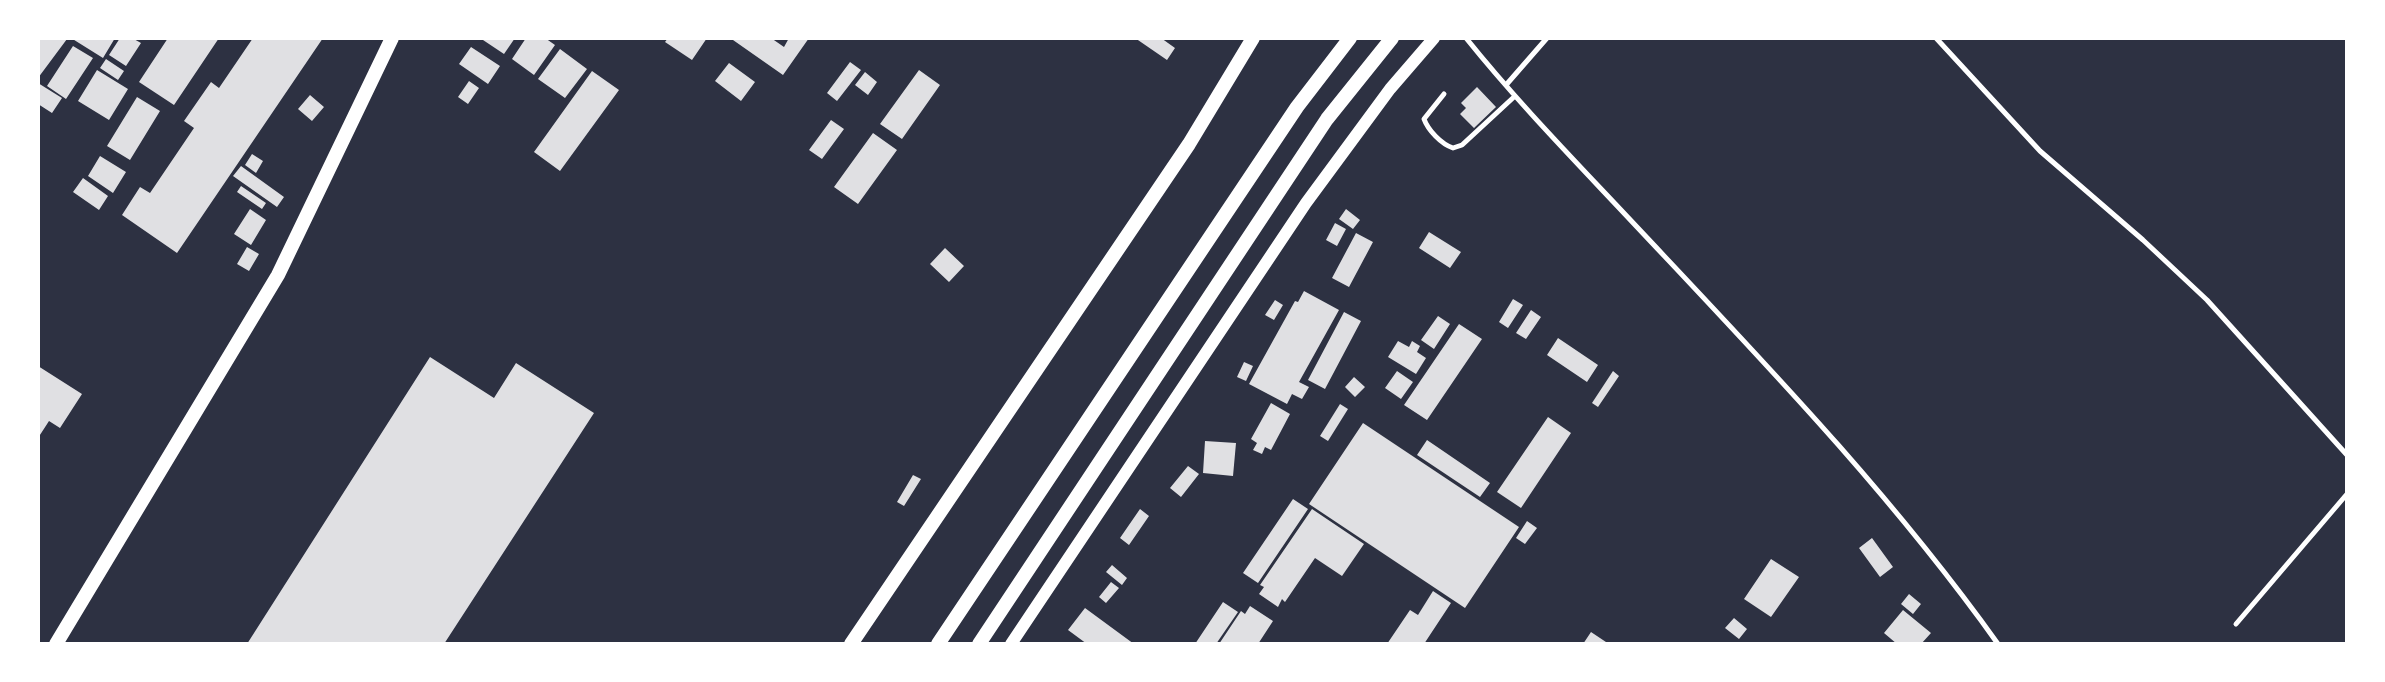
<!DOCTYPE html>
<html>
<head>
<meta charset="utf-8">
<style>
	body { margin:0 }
	#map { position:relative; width:2385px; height:682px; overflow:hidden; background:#2d3142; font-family:Inter,sans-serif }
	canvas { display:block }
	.frame { position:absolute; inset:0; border:40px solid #fff; pointer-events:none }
</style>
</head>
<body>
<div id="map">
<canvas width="2385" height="682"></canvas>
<div class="frame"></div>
</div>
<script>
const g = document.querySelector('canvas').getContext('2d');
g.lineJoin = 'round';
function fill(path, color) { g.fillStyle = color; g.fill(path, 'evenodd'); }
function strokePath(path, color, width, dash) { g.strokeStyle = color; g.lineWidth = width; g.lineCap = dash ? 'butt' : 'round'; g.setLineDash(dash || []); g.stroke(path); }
const building = new Path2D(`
	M38 38 67 39 38 78Z
	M71 38H115L103 58Z
	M120 38H132L141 43 126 66 109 55Z
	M168 38H219L174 105 139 82Z
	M253 38H323L177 253 122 215 140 187 150 193 194 128 184 121 211 82 219 88Z
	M480 38H515L504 54Z
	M526 38H545L555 45 534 75 512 59Z
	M668 38H707L692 60 665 42Z
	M734 38H771L784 47 789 38H809L783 75 733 40Z
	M1135 38H1161L1175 48 1167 60Z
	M73 46 93 58 66 99 47 86Z
	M471 47 500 66 488 84 459 64Z
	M560 49 587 69 565 98 538 79Z
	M106 59 124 71 118 80 100 68Z
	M850 62 861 70 837 101 827 93Z
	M729 63 755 82 741 101 715 81Z
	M97 70 128 89 109 120 78 101Z
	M919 70 940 85 902 139 880 124Z
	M592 71 619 90 560 171 534 152Z
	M865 72 877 82 868 95 855 85Z
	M469 81 479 88 468 104 458 97Z
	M38 83 62 98 52 113 38 104Z
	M1477 87 1496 107 1474 128 1460 114 1466 108 1461 103Z
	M310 95 324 107 312 121 298 109Z
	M137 97 160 111 130 160 107 146Z
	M831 120 844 129 822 159 809 150Z
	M873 133 897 150 858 204 834 187Z
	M252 154 263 161 256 173 245 165Z
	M100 156 126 172 113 193 88 176Z
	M241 166 284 197 277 207 233 176Z
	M83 178 108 196 99 210 73 192Z
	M241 186 266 203 262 209 237 192Z
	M250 209 266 220 251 245 234 234Z
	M1346 209 1360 220 1353 229 1339 219Z
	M1335 223 1346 229 1337 246 1326 240Z
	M1429 232 1461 252 1450 268 1419 248Z
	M1356 233 1373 242 1349 287 1332 278Z
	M247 247 259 254 249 271 237 264Z
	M945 248 964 266 949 282 930 264Z
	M1304 291 1339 310 1299 382 1309 387 1302 399 1292 394 1287 404 1249 384 1295 301 1298 302Z
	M1513 299 1523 305 1508 328 1499 322Z
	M1275 300 1283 305 1274 320 1265 315Z
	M1531 310 1541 317 1526 339 1516 333Z
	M1344 312 1361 321 1325 389 1308 380Z
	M1438 316 1450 324 1434 349 1421 340Z
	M1459 324 1482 339 1427 420 1404 405Z
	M1558 338 1598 365 1587 382 1547 355Z
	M1398 341 1409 347 1412 341 1420 346 1417 352 1426 358 1416 374 1388 357Z
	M430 357 494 398 516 363 594 413 444 644H247Z
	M1244 362 1253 366 1246 381 1237 377Z
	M38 366 82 394 60 428 49 421 38 438Z
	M1397 371 1413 382 1401 399 1385 388Z
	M1613 371 1619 376 1598 407 1592 403Z
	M1354 377 1365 387 1355 397 1345 387Z
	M1271 403 1290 414 1271 450 1265 447 1262 454 1253 450 1257 443 1251 439Z
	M1340 404 1348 409 1328 441 1320 436Z
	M1548 417 1571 433 1521 508 1497 492Z
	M1363 423 1519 527 1465 608 1309 504Z
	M1427 440 1490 483 1480 497 1417 455Z
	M1205 441 1236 443 1233 476 1203 473Z
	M1188 466 1199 474 1181 497 1170 488Z
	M913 475 921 479 904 506 897 502Z
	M1293 499 1308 509 1258 583 1243 573Z
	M1140 509 1149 516 1129 545 1120 538Z
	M1312 509 1364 544 1342 576 1315 558 1285 602 1282 599 1278 607 1259 594 1264 587 1260 585Z
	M1527 521 1537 528 1525 544 1516 538Z
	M1872 538 1893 567 1880 577 1859 548Z
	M1771 559 1799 577 1771 617 1744 599Z
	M1112 565 1127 578 1122 585 1106 572Z
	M1111 582 1119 588 1106 603 1099 597Z
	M1433 591 1451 603 1424 644H1387L1410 610 1418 615Z
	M1909 594 1921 604 1913 614 1901 604Z
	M1223 602 1238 612 1216 644H1195Z
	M1250 606 1273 621 1258 644H1219L1241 611 1245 614Z
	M1085 608 1134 644H1087L1068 630Z
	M1903 610 1931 633 1921 644H1897L1884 633Z
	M1734 618 1747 629 1739 639 1725 628Z
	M1591 632 1609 644H1583Z`);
const service = new Path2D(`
	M1466 38C1519 104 1579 165 1637 227 1763 361 1891 494 1998 644
	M1936 38 2040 151 2143 240 2207 300 2347 455
	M1506 85 1547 38
	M1444 94 1424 119C1428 130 1441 144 1453 148L1462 145 1515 96
	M2236 624 2347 494`);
const tertiary = new Path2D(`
	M1011 644 1306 203 1390 89 1434 38`);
const secondary = new Path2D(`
	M56 644 278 275 392 38
	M851 644 1189 144 1253 38
	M938 644 1297 107 1350 38
	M979 644 1327 119 1392 38`);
fill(building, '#e0e0e3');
strokePath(service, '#fff', 5);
strokePath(tertiary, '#fff', 12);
strokePath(secondary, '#fff', 14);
</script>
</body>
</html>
